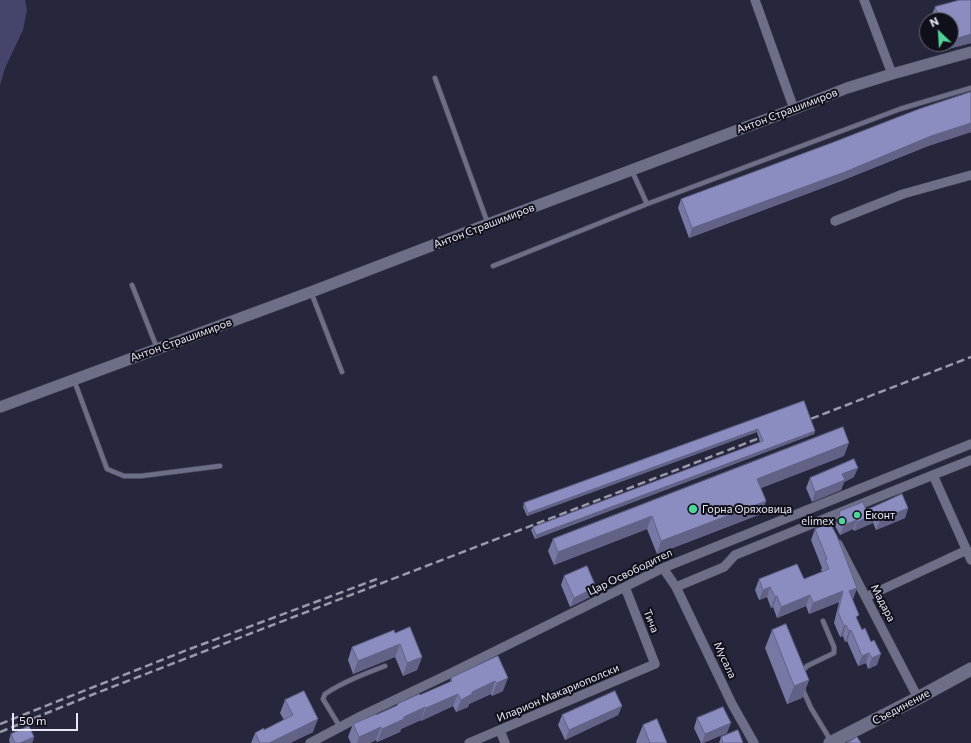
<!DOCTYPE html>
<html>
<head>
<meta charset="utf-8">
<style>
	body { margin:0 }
	#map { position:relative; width:971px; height:743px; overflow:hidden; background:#26263c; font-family:Commissioner,sans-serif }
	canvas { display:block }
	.north { position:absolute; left:919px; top:12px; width:40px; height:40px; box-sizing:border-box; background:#10101a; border:1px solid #666672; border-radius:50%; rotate:335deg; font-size:11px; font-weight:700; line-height:16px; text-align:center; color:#e7e7f6 }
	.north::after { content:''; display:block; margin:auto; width:14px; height:18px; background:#50d398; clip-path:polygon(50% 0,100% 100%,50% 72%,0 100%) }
	.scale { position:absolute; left:12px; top:713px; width:66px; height:18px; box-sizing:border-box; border:2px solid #e7e7f6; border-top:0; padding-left:5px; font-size:12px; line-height:14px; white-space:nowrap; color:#e7e7f6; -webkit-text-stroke:3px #10101a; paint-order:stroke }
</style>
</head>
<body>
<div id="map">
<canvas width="971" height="743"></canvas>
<div class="north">N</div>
<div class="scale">50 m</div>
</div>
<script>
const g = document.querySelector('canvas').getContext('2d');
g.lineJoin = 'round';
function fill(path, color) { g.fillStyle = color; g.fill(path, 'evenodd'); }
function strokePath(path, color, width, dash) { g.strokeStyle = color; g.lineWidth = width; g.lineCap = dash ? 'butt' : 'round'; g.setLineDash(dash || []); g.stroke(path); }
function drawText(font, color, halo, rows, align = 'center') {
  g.font = font + ' Commissioner,sans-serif'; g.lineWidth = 4; g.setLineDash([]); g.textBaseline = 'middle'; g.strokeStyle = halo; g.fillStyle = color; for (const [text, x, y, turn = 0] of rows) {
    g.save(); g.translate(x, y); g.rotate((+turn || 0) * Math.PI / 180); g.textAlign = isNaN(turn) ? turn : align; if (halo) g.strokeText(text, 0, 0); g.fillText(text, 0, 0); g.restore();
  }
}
const green = new Path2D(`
	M0 0H25L27 10 23 30 5 68 0 85Z`);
const service = new Path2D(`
	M435 78 488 224
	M632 171 647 204 900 109 971 88
	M493 266 647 204
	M132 285 157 348
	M311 292 342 372
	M74 380 107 469 124 476H141L220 466
	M801 673 807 666 834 653V647L823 621
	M802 688 811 708 831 741
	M340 727 323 699 325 694C343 682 364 674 385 666`);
const minor = new Path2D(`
	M755 0 794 109
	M864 0 892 74
	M835 221 903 194 971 175
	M933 475 971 560
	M838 544 918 698
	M663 568 676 587 732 704 754 743
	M676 587 724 567 735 555 933 475 971 460
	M866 597 967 550
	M500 730 505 743
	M310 743 361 716 449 674 663 568 971 444
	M469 743 655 664 625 587`);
const tertiary = new Path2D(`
	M0 407 311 292 488 224 794 109 847 88 892 74 971 52`);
const secondary = new Path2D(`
	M830 743 918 698 971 669`);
const rail = new Path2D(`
	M800 423 971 357
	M0 724 187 650 377 579
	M0 732 94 694 244 636 770 434`);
const wall = new Path2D(`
	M960 0H971V43L944 50 942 44H951V20H932L931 17 935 7Z
	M971 92V132L928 146 841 181 689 238 678 208 681 199Z
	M804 401 815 431 814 434 535 539 531 530 533 527 760 442 757 432 527 516 523 507 524 503Z
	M844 456 761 488 766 501 761 514 657 554 647 529 554 565 548 551 553 539Z
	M854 477 844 482 841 490 812 502 806 488 810 478Z
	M908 508 905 518 876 530 873 523 854 531 853 529 840 535 835 526 840 511 866 510Z
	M815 529 857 588 853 599H852L857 620 877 665 868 669 866 663 858 666 847 641 845 642 843 636 840 637 834 623 839 602 809 614 806 606 777 618 773 607 771 608 767 597 759 600 755 590 759 579H804L822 572 821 570 822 568 811 540Z
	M564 576 592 596 570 607 561 585Z
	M772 630 809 680 802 698 787 704 765 648Z
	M395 633 422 657 417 670 403 676 395 657 353 674 348 660 352 647Z
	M498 656 503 691 492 696 491 694 469 704 468 707 456 712 453 706 421 721V720L401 729 400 732 377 742 376 740 370 743H351L348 737 353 724 376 715 397 706V704L420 695 450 682 451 678Z
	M285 700 313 732 290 743H251L255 733 264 730 284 720 280 713Z
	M622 706 618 715 565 740 558 725 562 715Z
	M697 718 727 733 703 743H701L694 728Z
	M643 725 667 743H637L636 742Z
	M11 734 34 737 32 743H10L9 740Z
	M721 737 743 743H719Z`);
const shadedWall = new Path2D(`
	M971 34V43L944 50 946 44H951V40Z
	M971 123V132L928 146 841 181 689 238 692 228 931 136Z
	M758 429 757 432 527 516 528 513Z
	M815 431 814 434 535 539 536 535Z
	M849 443 844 456 753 491 757 479Z
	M858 468 854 477 844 482 841 490 812 502 815 492 842 474Z
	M766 501 761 514 657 554 661 541Z
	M908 508 905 518 876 530 880 520Z
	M877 513 873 523 854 531 857 522Z
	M652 516 647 529 554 565 558 552Z
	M857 520 853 529 840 535 844 525Z
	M596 587 592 596 570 607 574 598Z
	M770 587 767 597 759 600 763 590Z
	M857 588 853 599 845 602 849 591Z
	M843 591 839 602 809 614 813 603Z
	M810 595 806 606 777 618 781 607Z
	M777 596 773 607 771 608 775 597Z
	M846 625 843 636 840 637 844 626Z
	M851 630 847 641 845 642 849 631Z
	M400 644 395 657 353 674 358 661Z
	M869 653 866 663 858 666 862 656Z
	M881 654 877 665 868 669 872 658Z
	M422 657 417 670 403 676 407 663Z
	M508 678 503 691 492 696 497 683Z
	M809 680 802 698 787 704 794 686Z
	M495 681 491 694 469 704 468 707 456 712 461 700 472 692Z
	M458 694 453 706 421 721 426 708Z
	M622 706 618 715 565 740 569 730Z
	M425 707 421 720 401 729 400 732 377 742 382 729 404 717Z
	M318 719 313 732 290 743H269Z
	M731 723 727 733 703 743H702L705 734Z
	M381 727 376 740 370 743H357L359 737Z
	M34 737 32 743H20Z`);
const building = new Path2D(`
	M960 0H971V34L951 40V20H940L935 7Z
	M971 92V123L931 136 845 172 692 228 681 199 834 142 919 109Z
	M804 401 815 431 536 535 533 527 763 441 758 429 528 513 524 503Z
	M843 427 849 443 757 479 766 501 661 541 652 516 558 552 553 539Z
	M854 459 858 468 842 474 845 480 815 492 810 478Z
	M902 494 908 508 880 520 877 513 857 522V520L844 525 839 516 840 511 863 502 866 510Z
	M830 523 837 536 857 588 849 591 859 615 856 617 862 630 865 628 871 642 874 640 881 654 872 658 869 653 862 656 851 630 849 631 846 625 844 626 838 612 843 591 813 603 810 595 781 607 777 596 775 597 770 587 763 590 759 579 797 564 804 579 829 569 825 560 827 559 815 529Z
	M587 566 596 587 574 598 564 576Z
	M786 624 809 680 794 686 772 630Z
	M410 627 422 657 407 663 400 644 358 661 352 647 394 630 395 633Z
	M498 656 508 678 497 683 495 681 472 692V694L461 700 458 694 426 708 425 707 404 717V719L382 729 381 727 359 737 353 724 376 714V715L398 705 397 704 419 694 420 695 452 681 451 678Z
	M304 691 318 719 269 743H260L255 733 264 728V730L293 715 285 700Z
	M615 691 622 706 569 730 562 715Z
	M723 707 731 723 705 734 697 718Z
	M657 719 667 743H650L643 725Z
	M29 726 34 737 20 743H15L11 734Z
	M738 730 743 743H723L721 737Z
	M857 737 861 743H847Z`);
const markers = [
	[693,509,5,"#50d398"],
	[857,515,4,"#50d398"],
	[842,521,4,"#50d398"]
];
const streetNames = [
	["Антон Страшимиров",787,111,-21],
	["Антон Страшимиров",484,226,-21],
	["Антон Страшимиров",181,340,-20],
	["Цар Освободител",630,572,-26],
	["Мадара",883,603,63],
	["Тича",651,621,68],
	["Мусала",725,660,65],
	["Иларион Макариополски",558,693,-23],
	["Съединение",901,707,-28]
];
const poiNames = [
	["Горна Оряховица",702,509],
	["Еконт",865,515],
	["elimex",834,521,"right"]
];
fill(green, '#45456b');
strokePath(service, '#434255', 6);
strokePath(minor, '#434255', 10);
strokePath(tertiary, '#434255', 12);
strokePath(secondary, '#434255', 14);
strokePath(service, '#6d6e88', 4.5);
strokePath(minor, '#6d6e88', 9);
strokePath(tertiary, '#6d6e88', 11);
strokePath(secondary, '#6d6e88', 13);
strokePath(rail, '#9a9aac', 2.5, [8, 4]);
fill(wall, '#7878a4');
fill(shadedWall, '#616286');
fill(building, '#8b8cbf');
strokePath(building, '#616286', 1);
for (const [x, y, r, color] of markers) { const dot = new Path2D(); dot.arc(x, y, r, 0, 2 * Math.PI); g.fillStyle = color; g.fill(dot); strokePath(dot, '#10101a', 1.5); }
drawText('11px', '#e7e7f6', '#10101a', streetNames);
drawText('11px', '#e7e7f6', '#10101a', poiNames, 'left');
</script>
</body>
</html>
